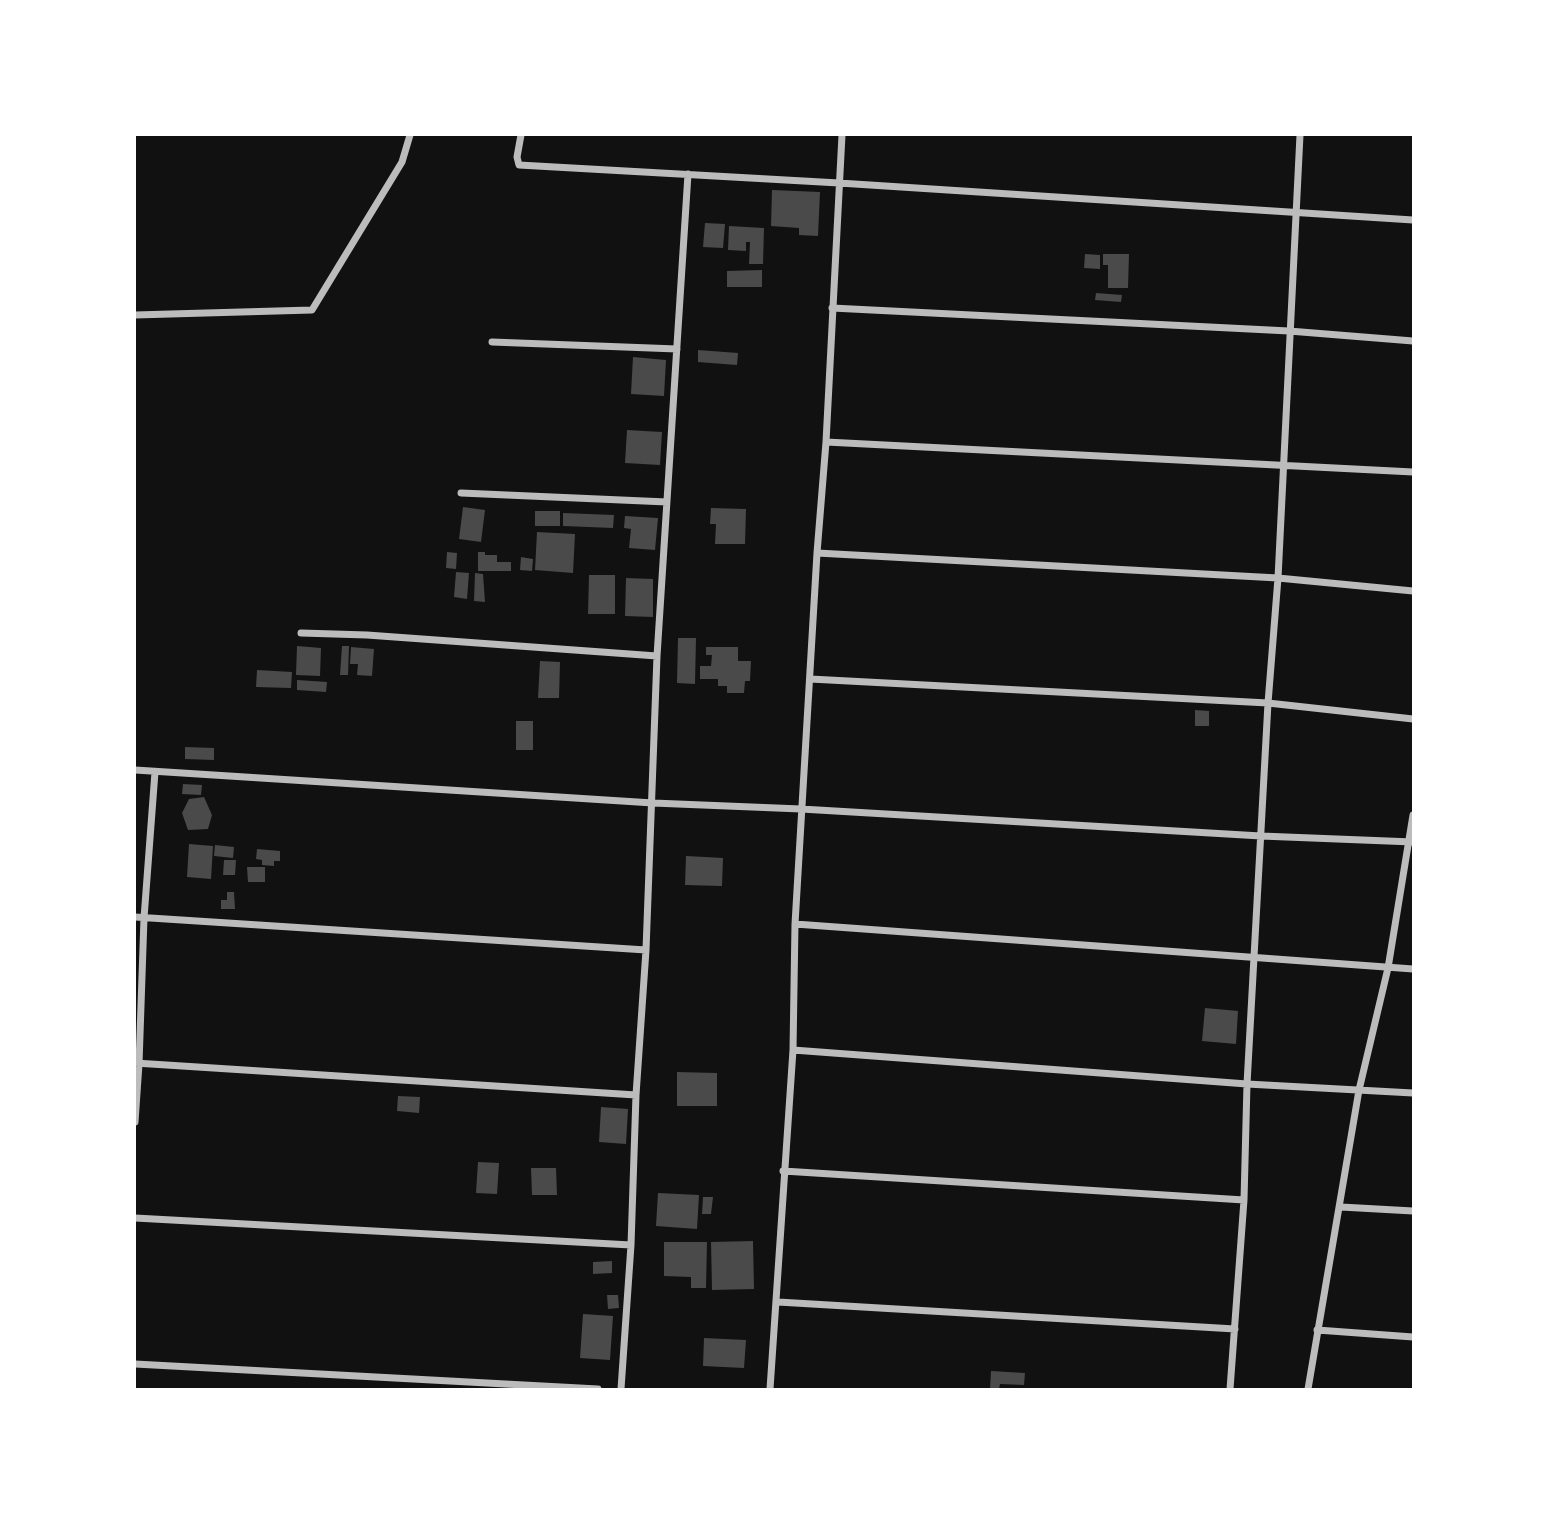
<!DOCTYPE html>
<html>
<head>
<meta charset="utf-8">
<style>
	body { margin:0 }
	#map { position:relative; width:1548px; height:1524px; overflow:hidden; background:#111; font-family:"Source Sans 3",sans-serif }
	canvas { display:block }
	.frame { position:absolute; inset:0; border:136px solid #fff; pointer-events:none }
</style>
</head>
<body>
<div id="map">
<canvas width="1548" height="1524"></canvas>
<div class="frame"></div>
</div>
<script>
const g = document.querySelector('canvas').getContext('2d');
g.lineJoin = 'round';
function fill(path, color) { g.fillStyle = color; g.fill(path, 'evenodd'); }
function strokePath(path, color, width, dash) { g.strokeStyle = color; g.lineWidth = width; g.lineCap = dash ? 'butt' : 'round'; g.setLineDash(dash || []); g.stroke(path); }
const building = new Path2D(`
	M772 190 820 192 818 236 799 235V228L771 226Z
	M705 223 725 224 723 248 703 247Z
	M729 226 764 228 763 264H749L750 242H746V251L728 250Z
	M1085 254 1100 255V269L1084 268Z
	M1103 254H1129L1128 288H1108V265H1103Z
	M762 270V287H727V271Z
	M1096 293 1122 295 1121 302 1095 300Z
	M698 350 738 353 737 365 698 362Z
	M633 357 666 360 664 396 631 394Z
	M627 430 662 432 660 465 625 463Z
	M463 507 485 510 481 542 459 539Z
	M711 508 746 509 745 544H715L716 524H710Z
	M535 511H560V526H535Z
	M563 513 614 515 613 528 563 526Z
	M625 516 658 518 655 550 629 548 631 529 624 528Z
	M537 532 575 534 573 573 535 570Z
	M447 552 457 553 456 569 446 568Z
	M478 552H485V555H497V562H511V571H478Z
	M521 557 533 559 532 571 520 570Z
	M456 572 469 573 467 599 454 597Z
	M475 573 483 574 485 602 474 601Z
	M589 575H615V614H588Z
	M626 578 653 579V617L625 616Z
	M678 638H696L695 684 677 683Z
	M297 646 321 648 320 676 296 675Z
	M342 646H349L348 675H340Z
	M351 647 374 649 372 676 357 675 358 664H350Z
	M706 647H738V661H751L750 681H745L744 693H727V686H718V679H700V666H711L712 655H706Z
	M540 661 560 662 559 698H538Z
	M257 670 292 672 291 688 256 687Z
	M297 680 327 682 326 692 297 690Z
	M1195 710 1209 711V726H1195Z
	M516 721H533V750H516Z
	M185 747 214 748V760L185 759Z
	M183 784 202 785 201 795 182 794Z
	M204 797 212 815 208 829 188 830 182 813 189 799Z
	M189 844 213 846 211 879 187 877Z
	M215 845 234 847 233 858 214 856Z
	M257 849 280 851V861H274V866L262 865V860L256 859Z
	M686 856 723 858 722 886 685 885Z
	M224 860H236L235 875H223Z
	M247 867H265V882H248Z
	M227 892H234L235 909H221V900H227Z
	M1205 1008 1238 1011 1236 1044 1202 1041Z
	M677 1072 717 1073V1106H677Z
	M398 1096 420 1097 419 1113 397 1111Z
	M601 1107 628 1109 626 1144 599 1142Z
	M478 1162 499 1163 497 1194 476 1193Z
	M531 1168H556L557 1195H532Z
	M658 1193 699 1195 697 1229 656 1226Z
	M703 1197H713L711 1214H702Z
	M753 1241 754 1289 712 1290 711 1242Z
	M664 1242H707L706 1288H691V1277L664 1276Z
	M612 1261V1273L593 1274V1262Z
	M607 1295H618L619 1308 608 1309Z
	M583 1314 613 1316 610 1360 580 1358Z
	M704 1338 746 1340 744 1368 703 1366Z
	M991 1371 1025 1373 1024 1385 1000 1384 999 1389H990Z`);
const minor = new Path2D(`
	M521 135 517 157 519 165 839 183 1413 220
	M832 308 1289 331 1413 341
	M135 315 312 310 402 162 410 135
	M492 342 677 349
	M826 442 1413 472
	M461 493 667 502
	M817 553 1278 578 1413 591
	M301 633 367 635 657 656
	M810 679 1268 703 1413 719
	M135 770 653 803 801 809 1261 836 1413 842
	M135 917 646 950
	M795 924 1413 969
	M793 1050 1247 1084 1413 1093
	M135 1063 636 1095
	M135 1122 139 1064 144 918 155 772
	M783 1171 1244 1200
	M1341 1207 1413 1211
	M135 1218 631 1245
	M778 1302 1235 1329
	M1317 1330 1413 1337
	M135 1364 598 1389
	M621 1389 631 1245 636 1095 646 950 657 656 688 174
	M770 1389 793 1050 795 924 817 553 826 442 842 135
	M1230 1389 1244 1200 1247 1084 1268 703 1278 578 1300 135
	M1308 1389 1359 1090 1388 968 1413 815`);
fill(building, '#4a4a4a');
strokePath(minor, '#bcbcbc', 7);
</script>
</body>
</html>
